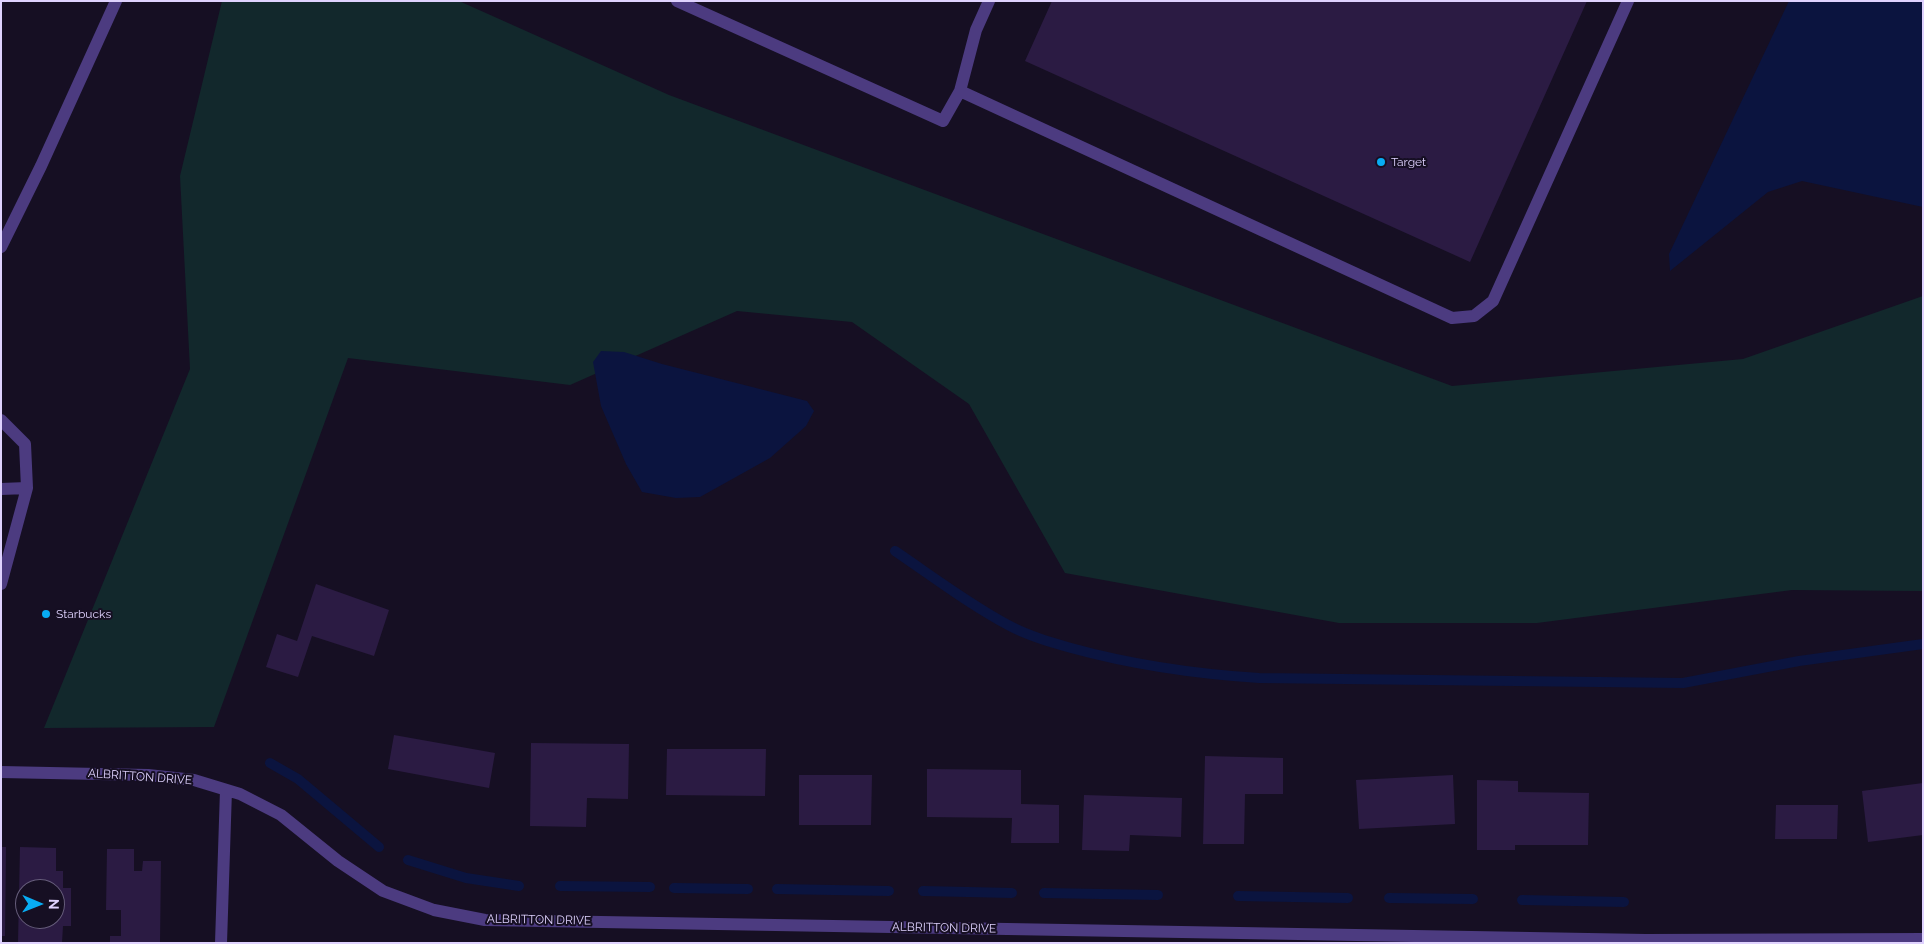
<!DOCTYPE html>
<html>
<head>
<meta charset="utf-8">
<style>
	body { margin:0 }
	#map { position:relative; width:1924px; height:944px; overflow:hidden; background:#160f23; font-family:Raleway,sans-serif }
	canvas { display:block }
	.frame { position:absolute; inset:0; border:2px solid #dfd2fe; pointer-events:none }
	.north { position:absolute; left:15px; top:879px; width:50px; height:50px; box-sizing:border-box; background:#160f23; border:1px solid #665d7b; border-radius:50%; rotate:91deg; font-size:14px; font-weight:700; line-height:20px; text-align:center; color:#dfd2fe }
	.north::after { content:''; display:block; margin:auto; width:18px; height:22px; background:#08acf3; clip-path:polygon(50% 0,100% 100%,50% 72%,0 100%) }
</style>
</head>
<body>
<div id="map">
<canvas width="1924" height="944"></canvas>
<div class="frame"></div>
<div class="north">N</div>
</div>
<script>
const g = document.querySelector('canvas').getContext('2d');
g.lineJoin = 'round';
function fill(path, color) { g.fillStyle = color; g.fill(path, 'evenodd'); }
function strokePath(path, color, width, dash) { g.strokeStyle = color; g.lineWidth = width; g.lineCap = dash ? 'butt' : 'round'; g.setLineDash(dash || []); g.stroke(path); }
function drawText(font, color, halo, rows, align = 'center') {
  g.font = font + ' Raleway,sans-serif'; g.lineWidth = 4; g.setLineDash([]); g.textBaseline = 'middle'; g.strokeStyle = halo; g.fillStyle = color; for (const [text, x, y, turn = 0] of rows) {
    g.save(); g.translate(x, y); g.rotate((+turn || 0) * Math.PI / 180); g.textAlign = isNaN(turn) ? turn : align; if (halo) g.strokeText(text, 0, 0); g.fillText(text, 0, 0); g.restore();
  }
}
const green = new Path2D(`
	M222 1H459L669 95 1452 386 1743 359 1923 296V591L1792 590 1537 623H1339L1065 573 969 404 852 322 737 311 570 385 348 358 214 727 44 728 190 369 180 176Z`);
const water = new Path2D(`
	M1789 1H1923V207L1802 181 1768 192 1670 271 1669 254Z
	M601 351 624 352 662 364 807 401 814 411 806 426 770 458 700 497 676 498 642 492 626 464 601 406 593 362Z`);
const stream = new Path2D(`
	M895 551C932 576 970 605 1010 626 1029 636 1050 642 1071 648 1133 665 1196 674 1259 678L1683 683 1799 661 1923 644
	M270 763 298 779 379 847
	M408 860 466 878 519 886
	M560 886 650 887
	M674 888 748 889
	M777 889 889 891
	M923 891 1012 893
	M1044 893 1158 895
	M1238 896 1348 898
	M1389 898 1473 899
	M1522 900 1624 902`);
const building = new Path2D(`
	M1052 1H1587L1470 262 1025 61Z
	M316 584 389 610 374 656 312 636 298 677 266 667 277 634 297 641Z
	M394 735 495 753 489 788 388 769Z
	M531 743 629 744 628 799 587 798 586 827 530 826Z
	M667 749H766L765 796 666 795Z
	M1205 756 1283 758V794H1245L1244 844H1203Z
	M927 769 1021 770V804L1059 805V843H1011L1012 818 927 817Z
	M799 775H872L871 825H799Z
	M1453 775 1455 824 1359 829 1356 780Z
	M1477 780 1518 781V792L1589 793 1588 845H1515V850H1477Z
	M1923 783V835L1868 842 1862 791Z
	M1084 795 1182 798 1181 837 1130 835 1129 851 1082 850Z
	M1776 805H1838L1837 839H1775Z
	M1 847H6L5 936H1Z
	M20 847 56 848V871H63V888H71V926H63L62 943H18ZM25 889H55V919H25Z
	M107 849H134V871H142L143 861H161L160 943H110V936H121V910H106Z`);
const minor = new Path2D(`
	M677 1 943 121 960 91 976 30 989 1
	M960 91 1452 318 1474 316 1493 301 1628 1
	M1 247 41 166 116 1
	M1 420 25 444 27 488 1 584
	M1 489 27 488
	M1 772 148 775 194 780 240 794 281 815 338 861 383 891 434 910 485 920 1646 940 1923 939
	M221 943 226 790`);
const markers = [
	[1381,162,5,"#08acf3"],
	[46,614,5,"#08acf3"]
];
const poiNames = [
	["Target",1391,162],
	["Starbucks",56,614]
];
const streetNames = [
	["ALBRITTON DRIVE",140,777,4],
	["ALBRITTON DRIVE",539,920,1],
	["ALBRITTON DRIVE",944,928,1]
];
fill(green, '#12282c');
fill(water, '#0b143f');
strokePath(stream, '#0b143f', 10);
fill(building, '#2b1b43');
strokePath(minor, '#4c3b80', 12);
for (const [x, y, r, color] of markers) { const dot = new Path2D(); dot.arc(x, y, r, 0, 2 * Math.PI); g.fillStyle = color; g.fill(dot); strokePath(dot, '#160f23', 2); }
drawText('12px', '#dfd2fe', '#160f23', poiNames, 'left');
drawText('12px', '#dfd2fe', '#160f23', streetNames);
</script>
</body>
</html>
